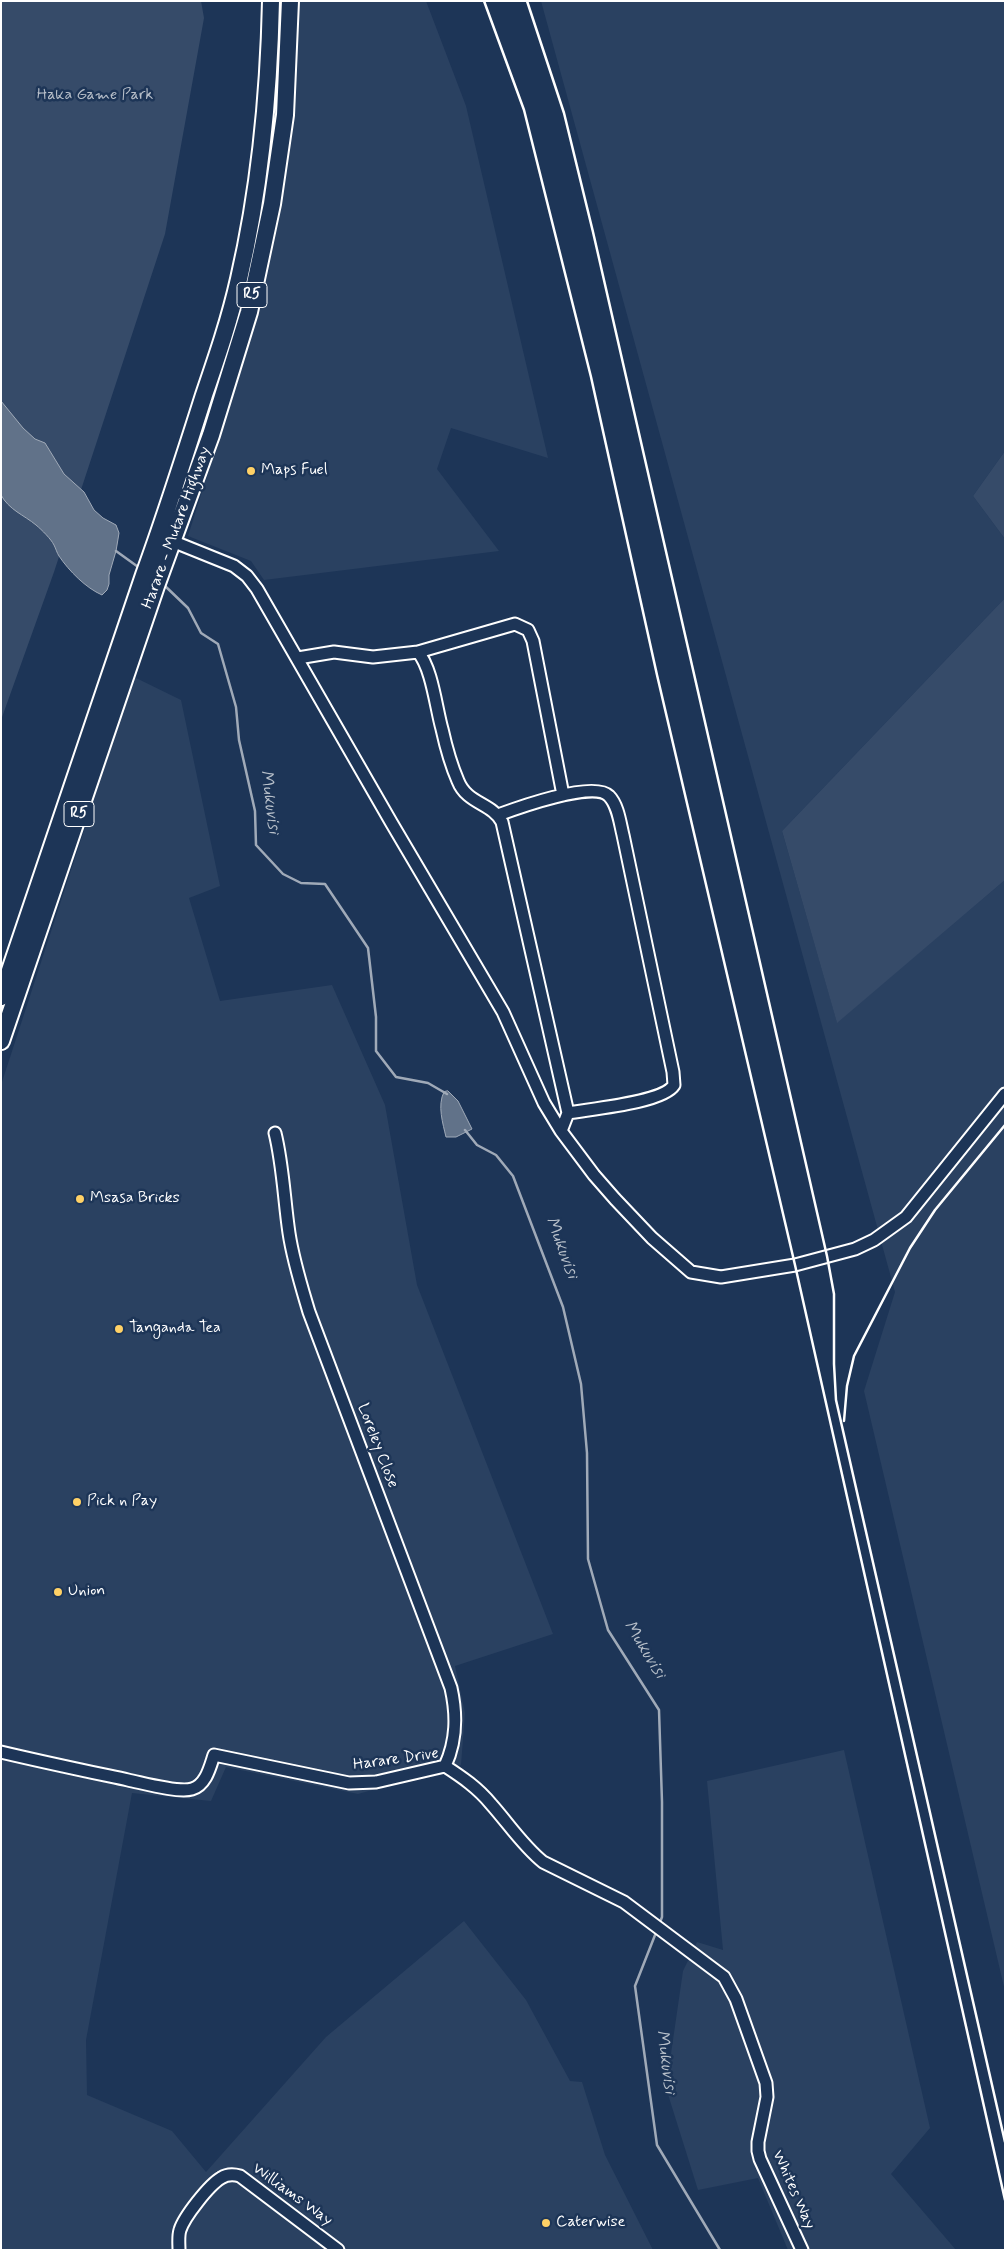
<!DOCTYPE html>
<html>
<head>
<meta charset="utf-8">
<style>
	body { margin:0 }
	#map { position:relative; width:1006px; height:2251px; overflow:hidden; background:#1d3557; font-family:Mynerve,sans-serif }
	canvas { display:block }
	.frame { position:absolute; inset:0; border:2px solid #fff; pointer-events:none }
</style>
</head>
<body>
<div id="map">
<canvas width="1006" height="2251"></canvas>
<div class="frame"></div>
</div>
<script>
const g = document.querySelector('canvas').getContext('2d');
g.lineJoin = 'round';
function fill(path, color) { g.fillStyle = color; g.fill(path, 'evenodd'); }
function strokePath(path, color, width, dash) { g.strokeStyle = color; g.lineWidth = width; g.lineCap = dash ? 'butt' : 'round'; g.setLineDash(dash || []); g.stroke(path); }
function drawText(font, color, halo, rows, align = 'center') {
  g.font = font + ' Mynerve,sans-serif'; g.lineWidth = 5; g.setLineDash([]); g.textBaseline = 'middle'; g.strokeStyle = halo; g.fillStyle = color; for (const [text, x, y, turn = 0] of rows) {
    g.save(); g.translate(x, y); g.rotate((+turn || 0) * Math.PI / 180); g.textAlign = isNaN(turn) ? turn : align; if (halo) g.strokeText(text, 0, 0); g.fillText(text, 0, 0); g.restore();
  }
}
const built = new Path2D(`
	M296 1H426L466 106 548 458 451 428 437 469 499 551 264 580 251 561 188 536 244 359 292 111Z
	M541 1H1005V451L973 496 1005 539V598L782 831 837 1022 1005 880V1991L864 1391 895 1292Z
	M134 677 181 700 220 886 189 898 220 1001 332 985 385 1105 417 1285 553 1634 455 1666 465 1713 461 1765 358 1794 226 1767 211 1801 132 1793 86 2040 87 2095 172 2131 206 2172 326 2037 464 1921 526 2000 570 2081 582 2082 605 2155 653 2250H1V1085Z
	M844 1750 930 2128 891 2174 956 2250H788L758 2178 698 2190 666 2088 683 1971 697 1942 723 1950 707 1781Z`);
const green = new Path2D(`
	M1 1H201L204 18 165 234 54 572 1 720Z
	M1005 451V539L973 496Z
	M1005 598V880L837 1023 782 831Z`);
const water = new Path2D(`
	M1 401 23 428 35 439 45 443 64 474 84 492 94 510 103 518 116 525 119 533 116 551 109 575V584L107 590 102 595C86 588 69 571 59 556 57 553 56 549 54 545 51 539 42 530 36 525 24 515 9 510 1 495Z
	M448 1091 458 1101 472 1129 456 1137H446C443 1124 437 1105 444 1092Z`);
const stream = new Path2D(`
	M116 551 141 569
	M164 585 188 608 201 633 218 644 236 707 239 740 255 811 256 845 283 874 301 883 325 884 368 948 376 1017V1051L396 1077 428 1083 447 1094
	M465 1130 477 1145 496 1155 513 1176 563 1307 581 1384 587 1453 588 1559 608 1630 659 1710 662 1802V1917L659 1925
	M657 1930 635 1986 657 2145 720 2250`);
const minor = new Path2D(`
	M167 539 234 566 247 576 257 589 391 822 503 1012 544 1103 561 1131 594 1175 615 1199 652 1238 691 1272 721 1277 795 1265 855 1249 874 1240 906 1217 1005 1094
	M418 652 515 624 528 630 533 641 563 795
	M298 658 334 652 373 657 418 652C432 668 436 708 442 729 446 747 451 765 458 781 467 804 492 803 502 822L568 1113 561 1131
	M498 815C517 808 594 780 609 796 618 805 620 823 623 835L673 1072 674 1085C663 1103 589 1109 568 1113
	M275 1133C283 1165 284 1199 289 1233 293 1260 301 1285 309 1312L451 1688C457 1715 457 1740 445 1766
	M1 1752C43 1762 86 1771 128 1780 143 1783 178 1793 192 1789 206 1785 210 1767 214 1755L349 1783 376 1782 445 1766C462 1777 478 1788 491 1804 508 1823 523 1846 543 1862L624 1902 724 1977 736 1999 766 2083 767 2097 758 2142V2151L760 2159 802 2250
	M179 2250C179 2244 178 2236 180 2230 184 2217 209 2185 221 2178 227 2174 233 2174 240 2176L338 2250`);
const highway = new Path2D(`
	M1 997 144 575C166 515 185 455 204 395 217 357 230 319 239 279 260 188 269 95 271 1
	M1 1041 156 586 211 435 249 312 272 204 285 115 290 1`);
const rail = new Path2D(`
	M484 1 524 110 591 377 657 675 795 1265 1005 2200
	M527 1 564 113 593 232 827 1256 834 1294V1364L836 1400 1005 2142
	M844 1421 847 1386 854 1356 910 1248 935 1210 1005 1125`);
const markers = [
	[251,471,5,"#ffd166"],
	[80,1199,5,"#ffd166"],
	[119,1329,5,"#ffd166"],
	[77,1502,5,"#ffd166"],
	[58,1592,5,"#ffd166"],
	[546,2223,5,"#ffd166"]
];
const shields = [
	[252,295,30],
	[79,814,30]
];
const shieldNames = [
	["R5",252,295],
	["R5",79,814]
];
const parkNames = [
	["Haka Game Park",95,96]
];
const poiNames = [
	["Maps Fuel",261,471],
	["Msasa Bricks",90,1199],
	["Tanganda Tea",129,1329],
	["Pick n Pay",87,1502],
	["Union",68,1592],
	["Caterwise",556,2223]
];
const streetNames = [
	["Harare - Mutare Highway",177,528,-70],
	["Loreley Close",377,1446,69],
	["Harare Drive",396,1760,-8],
	["Whites Way",793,2190,66],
	["Williams Way",292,2195,36]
];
const waterNames = [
	["Mukuvisi",269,802,82],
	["Mukuvisi",561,1248,69],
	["Mukuvisi",644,1650,58],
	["Mukuvisi",665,2062,82]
];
fill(built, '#2a4161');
fill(green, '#364b69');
fill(water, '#617289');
strokePath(water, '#a0aab8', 1);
strokePath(stream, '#a0aab8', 2.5);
strokePath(minor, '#fff', 15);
strokePath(highway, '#fff', 20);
strokePath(minor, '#1d3557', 11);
strokePath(highway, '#1d3557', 16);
strokePath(rail, '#fff', 2.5);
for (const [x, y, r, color] of markers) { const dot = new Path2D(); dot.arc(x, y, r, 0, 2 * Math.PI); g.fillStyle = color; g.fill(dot); strokePath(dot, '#1d3557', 2); }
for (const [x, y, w] of shields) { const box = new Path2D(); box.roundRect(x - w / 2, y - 12.5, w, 25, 4); g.fillStyle = '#1d3557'; g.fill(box); strokePath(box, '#fff', 1); }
drawText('bold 15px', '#fff', null, shieldNames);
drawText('16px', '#b9c0ca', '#1d3557', parkNames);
drawText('16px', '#fff', '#1d3557', poiNames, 'left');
drawText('16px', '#fff', '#1d3557', streetNames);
drawText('italic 18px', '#b8c0ca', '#1d3557', waterNames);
</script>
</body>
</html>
